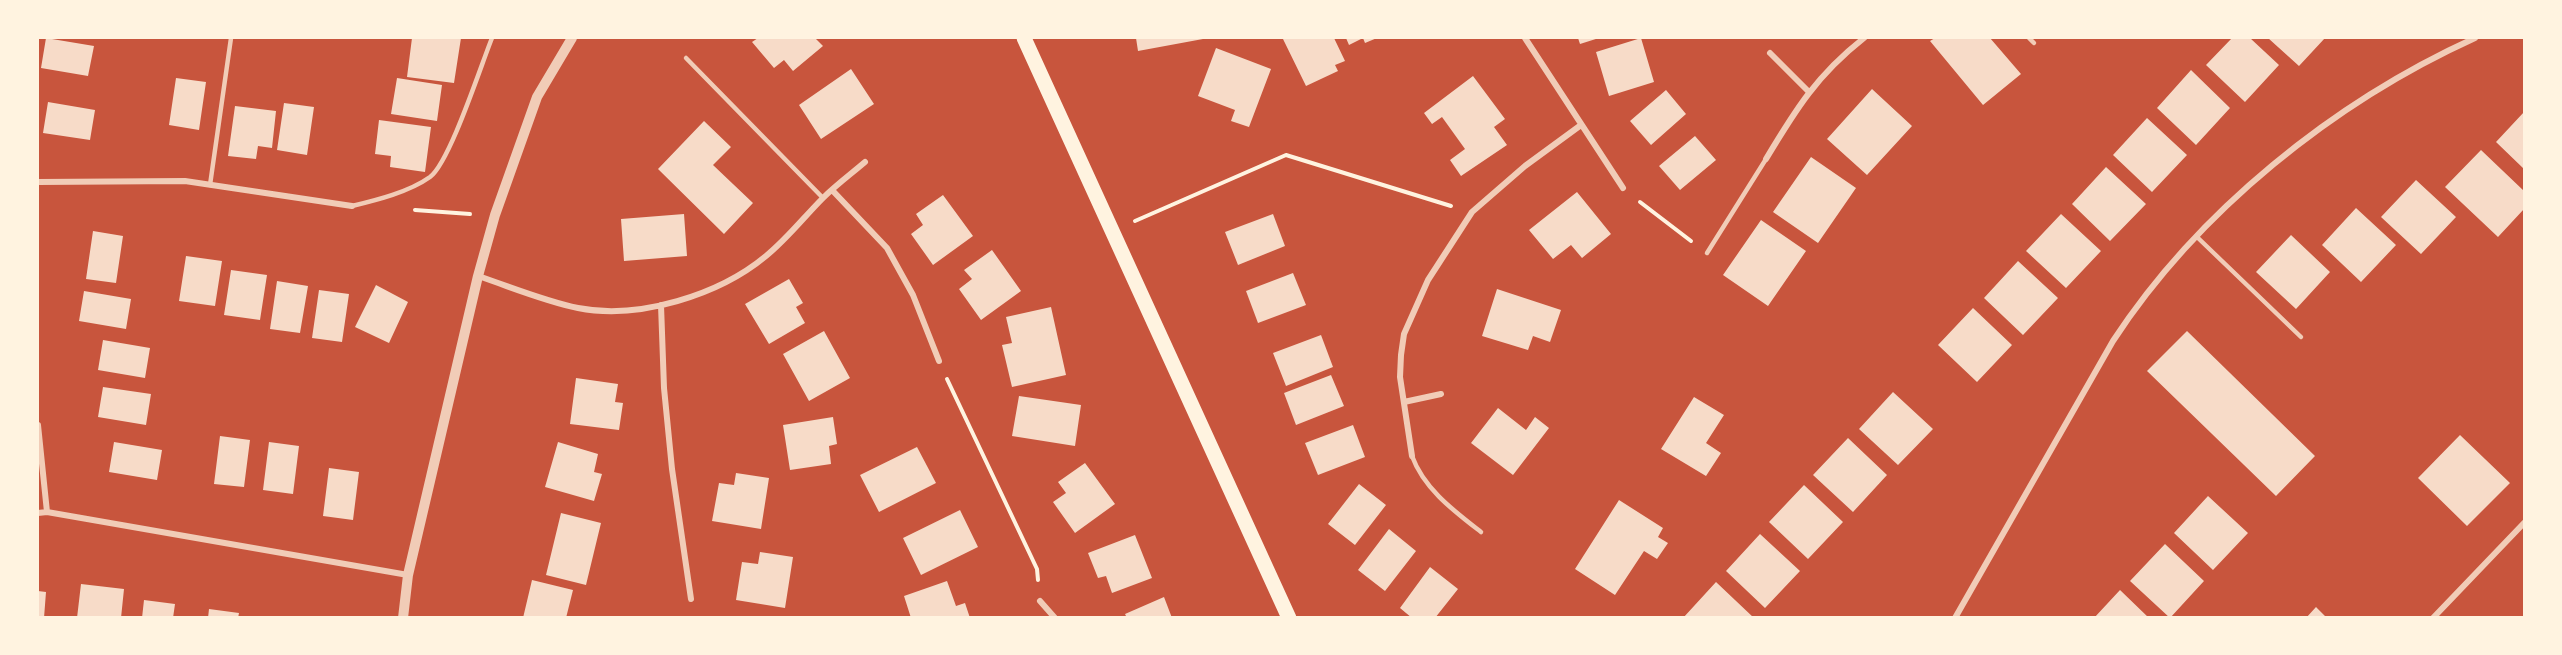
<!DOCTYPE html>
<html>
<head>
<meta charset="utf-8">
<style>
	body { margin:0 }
	#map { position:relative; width:2562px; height:655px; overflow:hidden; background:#c8553d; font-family:Lato,sans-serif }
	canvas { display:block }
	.frame { position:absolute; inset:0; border:39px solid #fff3e0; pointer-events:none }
</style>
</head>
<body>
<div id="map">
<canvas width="2562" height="655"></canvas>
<div class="frame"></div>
</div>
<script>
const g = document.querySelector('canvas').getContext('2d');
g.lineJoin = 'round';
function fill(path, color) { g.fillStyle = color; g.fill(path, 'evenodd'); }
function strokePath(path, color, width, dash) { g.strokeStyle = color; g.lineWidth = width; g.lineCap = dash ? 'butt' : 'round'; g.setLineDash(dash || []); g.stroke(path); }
const building = new Path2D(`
	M46 38 94 46 88 76 41 68Z
	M412 38H461L454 83 407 77Z
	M758 38H815L823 46 793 71 784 60 774 68 752 42Z
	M1136 38H1203V39L1138 51Z
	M1286 38H1334L1345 61 1335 65 1338 71 1306 86 1283 39Z
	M1346 38H1377L1365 43 1363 38 1349 45Z
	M1578 38H1599L1580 44Z
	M1641 38 1654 82 1609 96 1596 52Z
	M1935 38H1990L2021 74 1983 105 1930 41Z
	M2232 38H2250L2279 65 2245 102 2206 65Z
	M2268 38H2325L2299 66Z
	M1216 48 1271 69 1249 127 1231 121 1235 110 1198 96Z
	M851 69 874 104 821 139 799 105Z
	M2191 70 2230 108 2196 145 2157 108Z
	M1473 76 1505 119 1494 127 1507 145 1461 176 1450 160 1465 149 1442 117 1432 124 1424 113Z
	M176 78 206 82 199 130 169 125Z
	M397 78 442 85 437 121 391 114Z
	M1872 89 1912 126 1867 175 1827 139Z
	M1666 90 1686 114 1651 145 1630 121Z
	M48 102 95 110 90 140 43 133Z
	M284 103 314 107 307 155 277 150Z
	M235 106 276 111 272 148 258 146 256 159 228 156Z
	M2524 112V169L2496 142Z
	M2147 118 2187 155 2152 192 2113 155Z
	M379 120 431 127 425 172 390 167 391 156 375 154Z
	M704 121 731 147 713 165 753 203 724 234 658 169Z
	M1695 136 1716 160 1680 190 1659 166Z
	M2481 150 2524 191V209L2498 237 2445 187Z
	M1811 157 1856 188 1818 243 1773 212Z
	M2106 167 2146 204 2110 241 2072 204Z
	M2416 180 2456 217 2421 254 2381 217Z
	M1577 192 1611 234 1582 258 1571 245 1553 259 1529 230Z
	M943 195 973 236 933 265 911 234 923 225 916 214Z
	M2356 208 2396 245 2361 282 2322 245Z
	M684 214 687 256 624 261 621 219Z
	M1273 214 1285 246 1238 265 1225 232Z
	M2061 214 2101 251 2066 288 2026 251Z
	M1761 220 1806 251 1768 306 1723 275Z
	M93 231 123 236 116 283 86 279Z
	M2291 235 2330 272 2296 309 2256 272Z
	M992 250 1021 291 981 320 959 289 972 279 964 270Z
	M186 256 222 261 215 306 179 301Z
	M2018 261 2058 298 2023 335 1984 298Z
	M231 270 267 275 260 320 224 315Z
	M1293 273 1306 305 1258 323 1246 291Z
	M789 279 803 303 796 307 805 323 769 344 745 304Z
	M277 281 308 286 300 333 270 329Z
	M376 285 408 302 389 343 355 327Z
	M1497 289 1561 310 1550 342 1533 336 1528 350 1482 336Z
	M319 290 349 294 342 342 312 338Z
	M84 291 131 299 126 329 79 321Z
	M1051 307 1066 375 1012 387 1002 345 1012 343 1006 317Z
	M1973 308 2012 345 1977 382 1938 345Z
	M824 331 850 378 809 401 783 354Z
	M2187 331 2315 456 2276 496 2147 371Z
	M1321 335 1333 367 1286 386 1273 353Z
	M103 340 150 348 145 378 98 370Z
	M1331 375 1344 406 1296 425 1284 393Z
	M576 378 618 384 615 402 623 403 619 430 570 424Z
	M103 387 151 394 146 425 98 417Z
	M1893 392 1933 429 1898 465 1859 429Z
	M1019 396 1081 405 1075 446 1012 436Z
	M1694 397 1724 415 1706 443 1721 453 1706 476 1661 449Z
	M1498 408 1526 430 1535 417 1549 428 1513 475 1471 443Z
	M833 417 837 444 829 446 831 464 790 470 783 425Z
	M1353 425 1365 457 1318 475 1305 443Z
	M2460 435 2510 483 2467 526 2418 478Z
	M220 436 250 440 244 487 214 484Z
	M1848 438 1887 475 1853 512 1813 475Z
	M114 442 162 450 157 480 109 472Z
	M269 442 299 446 293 494 263 490Z
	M558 442 598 454 594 472 602 474 594 501 545 487Z
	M917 447 936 483 879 512 860 475Z
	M1085 463 1115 504 1075 533 1053 502 1066 493 1058 482Z
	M329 468 359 472 353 520 323 516Z
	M736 473 769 478 761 529 712 521 719 483 734 485Z
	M1359 484 1386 505 1355 545 1328 524Z
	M1804 485 1843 522 1808 559 1769 522Z
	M2208 496 2248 533 2213 570 2174 533Z
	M1619 500 1663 528 1658 537 1668 543 1657 559 1644 551 1615 595 1575 569Z
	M960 510 978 547 921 575 903 538Z
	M561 513 601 523 586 585 546 575Z
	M1389 529 1416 551 1385 591 1358 570Z
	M1760 534 1800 571 1765 608 1726 571Z
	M1135 535 1152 578 1112 593 1106 576 1098 578 1088 553Z
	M2165 544 2204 581 2170 618 2130 581Z
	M760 552 793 557 785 608 736 600 742 562 758 564Z
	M1430 567 1458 589 1435 618H1412L1400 608Z
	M532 580 573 590 566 618H523Z
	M947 581 956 606 965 603 970 618H911L904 596Z
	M1716 582 1754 618H1683Z
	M81 584 124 589 121 618H77Z
	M2120 590 2149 618H2094Z
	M38 591 46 592 44 618H38Z
	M1164 597 1172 618H1127L1125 614Z
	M144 600 175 604 173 618H142Z
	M2316 607 2327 618H2306Z
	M209 609 239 613 238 618H208Z`);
const path = new Path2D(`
	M1640 202 1691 241
	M415 210 470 214
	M1135 221 1286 155 1451 206
	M947 379 1037 569 1038 580`);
const service = new Path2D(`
	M2029 38 2034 43
	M686 58 823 198
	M210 185 231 38
	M352 206C377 200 409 192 430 177 450 162 481 65 492 38
	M2197 237 2301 337
	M1707 253 1766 159
	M1412 456C1424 489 1454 511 1481 532`);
const minor = new Path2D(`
	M1525 38 1623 188
	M1770 53 1808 91
	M1766 159C1796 109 1817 75 1864 38
	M38 182 185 181 352 206
	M832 190 887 248 913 295 939 361
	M478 276C511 287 544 301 578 308 639 320 719 295 766 256 787 239 804 217 823 198 836 185 851 174 865 162
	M661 305 664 388 672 469 691 599
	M1404 402 1441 394
	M38 425 47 512
	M1412 456 1400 377 1401 355 1404 334 1428 280 1472 212 1525 166 1581 125
	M38 513 47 512 408 575
	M1040 601 1055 618
	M1955 618 2113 341C2198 211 2334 102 2475 38
	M2433 618 2524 523`);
const tertiary = new Path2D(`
	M403 618 408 575 478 276 495 215 537 97 572 38`);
const primary = new Path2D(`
	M1024 38 1289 618`);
fill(building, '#f7dbc8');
strokePath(path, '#fff3e0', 4);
strokePath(service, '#f1ccb7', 4.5);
strokePath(minor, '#f1ccb7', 6);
strokePath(tertiary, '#f1ccb7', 10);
strokePath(primary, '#fff3e0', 15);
</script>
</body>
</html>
